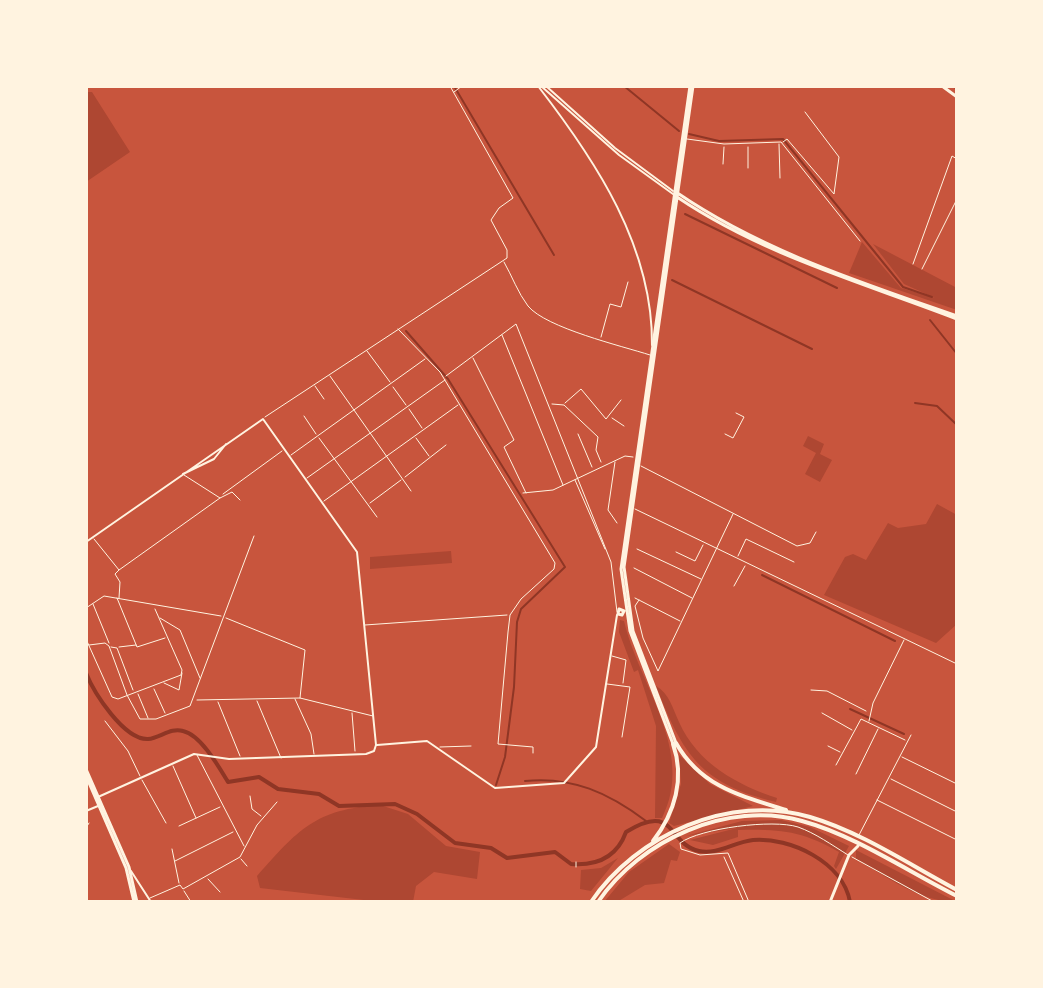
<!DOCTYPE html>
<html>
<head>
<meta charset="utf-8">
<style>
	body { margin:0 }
	#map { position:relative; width:1043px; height:988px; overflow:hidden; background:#c8553d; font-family:"Source Sans 3",sans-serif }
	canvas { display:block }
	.frame { position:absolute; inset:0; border:88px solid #fff3e0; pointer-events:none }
</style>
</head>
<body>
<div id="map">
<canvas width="1043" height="988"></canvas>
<div class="frame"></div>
</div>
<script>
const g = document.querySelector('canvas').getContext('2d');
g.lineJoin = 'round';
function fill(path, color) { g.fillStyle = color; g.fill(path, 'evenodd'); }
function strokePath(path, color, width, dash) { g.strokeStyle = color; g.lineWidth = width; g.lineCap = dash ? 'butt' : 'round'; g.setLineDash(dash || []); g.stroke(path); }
const green = new Path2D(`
	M86 92H92L130 152 86 182Z
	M862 242 901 288 935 298 904 284 873 244 957 288V310L849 273Z
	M808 436 824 444 820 454 832 460 820 482 805 474 816 453 803 446Z
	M937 504 957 515V624L936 643 824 595 845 557 853 554 866 560 888 523 898 528 926 524Z
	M451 551 452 563 370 569V557Z
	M620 620 624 621C639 685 696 752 662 818H655L656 726 638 670 634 672 619 632Z
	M656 686C669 693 673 709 679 722 697 763 737 785 777 798L776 802C701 784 683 755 656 686Z
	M679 755 710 784 753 806 674 826 669 823 681 784Z
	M380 805 408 814 446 846 480 852 477 879 434 872 416 886 413 902H381L260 888 257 876C298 830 315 809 380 805Z
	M781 820 810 827 849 846 836 869 834 866 839 852C802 831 781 829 738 830V837L713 845 690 840 737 828 686 836 742 821Z
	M669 844 680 852 677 861 671 860 664 883 645 885 617 902H604L629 872Z
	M856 850 957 902C919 902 888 877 856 859Z
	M618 858 591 891 580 889 581 870 601 868Z`);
const stream = new Path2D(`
	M454 86 554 255
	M624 86 679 131
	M953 86 957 89
	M689 134 719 141 783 139 903 287 932 297
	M685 214 837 288
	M672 280 812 349
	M930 320 957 354
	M406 331 448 379 565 567 521 609 517 622 514 687 505 757 496 785
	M915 403 937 406 957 425
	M762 575 895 641
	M850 709 904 734
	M525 781C572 776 609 793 646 821`);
const canal = new Path2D(`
	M86 673C94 693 124 740 148 739 160 738 171 727 183 731 201 735 219 767 228 782L259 777 278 789 319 794 339 806 395 804 417 814 455 843 491 848 507 858 555 852 571 864C598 866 617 857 626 832 676 801 667 844 699 851 718 855 734 842 753 840 790 837 843 862 850 902`);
const minor = new Path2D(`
	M454 92 462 86
	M687 139 724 144 781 142 860 241
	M783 142 787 139 834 194 839 157 805 112
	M779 144 780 178
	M723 164 724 147
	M748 168V147
	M504 262C512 276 518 293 528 306 546 328 622 346 650 355
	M913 264 952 156 957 159
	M922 269 957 199
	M398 329 440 372 555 563 554 569 521 599 510 615 508 632 498 744 533 747V753
	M502 335 563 485
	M601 337 610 304 621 307 628 282
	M367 351 390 382
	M473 358 514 440 504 447 526 493
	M330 376 411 491
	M446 376 516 324 611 562 617 612
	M315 386 324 399
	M393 387 406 405
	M565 403 581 389 606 419 621 400
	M552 404 564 405 598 437 596 450 601 462
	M409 409 422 428
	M304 416 316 434
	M265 417 507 258V250L491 220 499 208 513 198 450 86
	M612 418 624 426
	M578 434 592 467
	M725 434 733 438 744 417 736 413
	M319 438 377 517
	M416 438 429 456
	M291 455 425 359
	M615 462 608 510 617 523
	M641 466 797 546 810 543 816 532
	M184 475 220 498 232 492 240 500
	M405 477 446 445
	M307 478 445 380
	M575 480 605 549
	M523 493 553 490 625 456 633 457
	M223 494 282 451
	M324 501 458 405
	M370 503 401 480
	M635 509 957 664
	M94 539 119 570 115 574 120 582 119 598
	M637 549 701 579
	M676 552 695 561 703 545
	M738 556 746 539 794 562
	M634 568 692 598
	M119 570 220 498
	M734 586 745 566
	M117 598 137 647 165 638
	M635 598 680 621
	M639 600 635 606 643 638 658 671 733 514
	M93 604 109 643
	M86 608 104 596 221 616
	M160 618 180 630 200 678
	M226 618 305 650 300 698
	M365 625 507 615
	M86 639 112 697 118 699 181 675 182 670 155 609
	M89 645 105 643 109 646 127 695 140 719H156L190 706 254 536
	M111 647 117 648 133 690
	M119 647 136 645
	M612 656 626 660 623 683
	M164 683 179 690 182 673
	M607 684 630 687 622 737
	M154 689 165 713
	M811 690 827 691 866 711
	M138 694 148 718
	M295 699 311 734 314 754
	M197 700 300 698 373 716
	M257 701 281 758
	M218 702 240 756
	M352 713 355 751
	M822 713 852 730
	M105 721 128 751 140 776
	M869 721 873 703 904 640
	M828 746 840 752
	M440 747 471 746
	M197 755 244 846
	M902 757 957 784
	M836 765 861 719 905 740
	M173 766 196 818
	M856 774 878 729
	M891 779 957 812
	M142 780 166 823
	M250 796 252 809 261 816
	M877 800 957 840
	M179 826 220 807
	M86 828 89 823
	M859 835 911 735
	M172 849 179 883
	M724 857 744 902
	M852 857 934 902
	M241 859 247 866
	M175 861 233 832
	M576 867V862
	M208 879 220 892
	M184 891 191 902
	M150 898 180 885 183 889 240 857 257 825 277 802
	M749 902 728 853 700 855 681 849 680 843C701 828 773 819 798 827 815 833 832 845 848 855`);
const tertiary = new Path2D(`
	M538 86C596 161 653 247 652 345
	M541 86 619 155 673 194
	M546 86 615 148 673 191
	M183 474 214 459 226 444
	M86 542 263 419 357 552 376 745 374 751 366 754 229 759 194 754 98 797
	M377 745 427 741 495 788 564 783 596 747 617 615
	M86 811 98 806
	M131 871 151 902`);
const secondary = new Path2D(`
	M942 86 957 97
	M676 192C762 251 860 282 957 316
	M677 197C763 255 861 282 957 319
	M619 609 624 611 622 615 618 614Z
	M676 743 633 631 624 567 693 86
	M673 744 630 631 621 569 690 86
	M86 769 129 867 137 902
	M86 776 126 868 134 902
	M830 902 849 855 858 846`);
const trunk = new Path2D(`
	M676 743C701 787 741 796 786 810
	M653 841C675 813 685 778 673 744
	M591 902C636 835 730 793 810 817 861 832 910 865 957 890
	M598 902C640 840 728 800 802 821 854 835 909 872 957 896`);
fill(green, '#ae4732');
strokePath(stream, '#8f3625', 2);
strokePath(canal, '#8f3625', 4);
strokePath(minor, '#fff3e0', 1);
strokePath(tertiary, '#fff3e0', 2);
strokePath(secondary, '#fff3e0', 3);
strokePath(trunk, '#fff3e0', 4);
</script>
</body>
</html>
